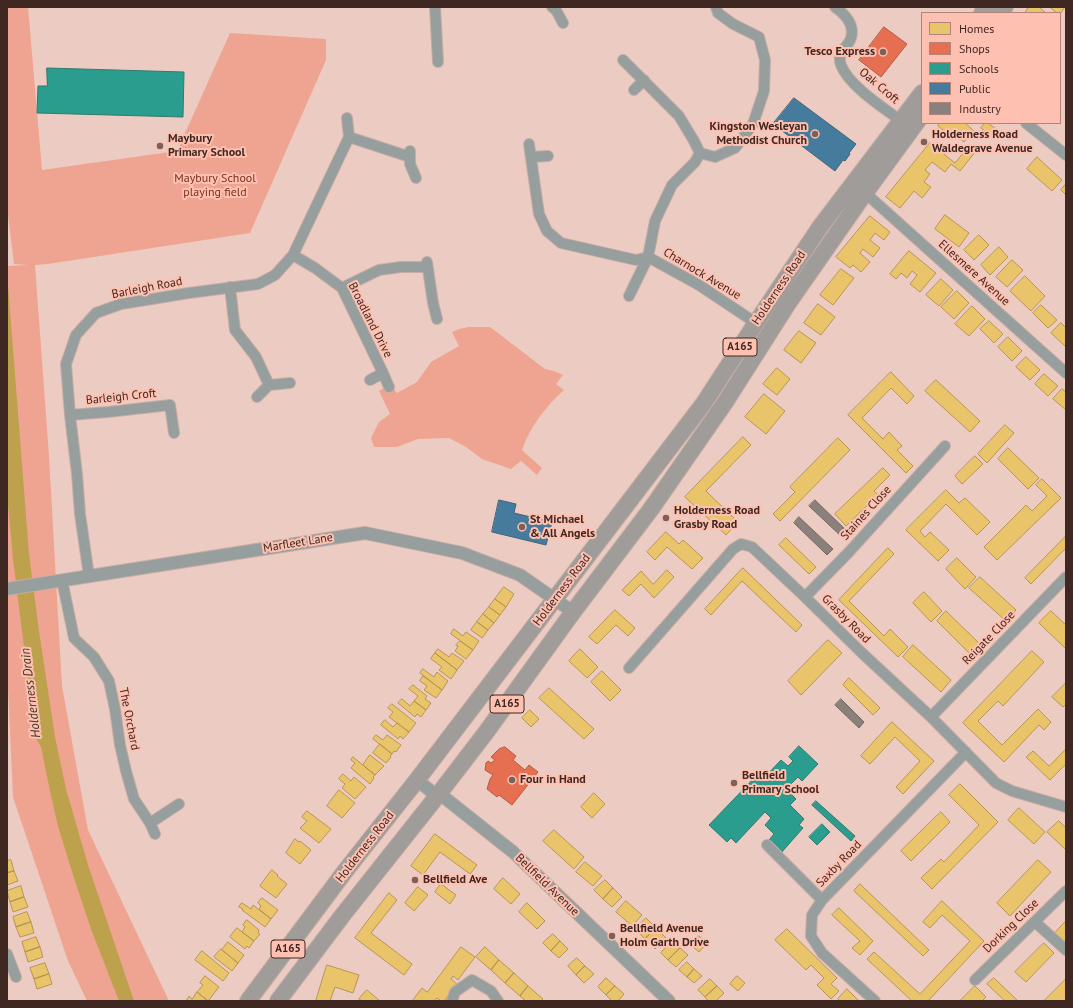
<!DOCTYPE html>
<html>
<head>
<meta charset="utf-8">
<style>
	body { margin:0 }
	#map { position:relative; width:1073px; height:1008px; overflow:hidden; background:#ecccc2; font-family:"PT Sans",sans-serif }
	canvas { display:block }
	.frame { position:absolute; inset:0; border:8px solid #402822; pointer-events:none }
	.legend { position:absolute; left:921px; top:12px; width:140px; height:112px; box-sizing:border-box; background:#fec1b1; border:1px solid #b28478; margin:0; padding:5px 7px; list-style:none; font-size:12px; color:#402822 }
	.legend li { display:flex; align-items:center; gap:8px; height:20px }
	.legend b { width:20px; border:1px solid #b28478 }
</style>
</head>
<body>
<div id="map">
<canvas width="1073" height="1008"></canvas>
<div class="frame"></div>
<ul class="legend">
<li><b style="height:11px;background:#e9c46a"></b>Homes</li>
<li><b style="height:11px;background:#e76f51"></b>Shops</li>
<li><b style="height:11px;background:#2a9d8f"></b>Schools</li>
<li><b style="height:11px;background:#457b9d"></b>Public</li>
<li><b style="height:11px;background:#8a817c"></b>Industry</li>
</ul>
</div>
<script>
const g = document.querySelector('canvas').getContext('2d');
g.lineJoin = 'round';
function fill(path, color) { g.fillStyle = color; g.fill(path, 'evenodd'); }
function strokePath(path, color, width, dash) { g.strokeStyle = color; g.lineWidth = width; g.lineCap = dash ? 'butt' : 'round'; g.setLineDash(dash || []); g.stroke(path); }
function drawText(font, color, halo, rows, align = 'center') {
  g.font = font + ' "PT Sans",sans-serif'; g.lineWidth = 4; g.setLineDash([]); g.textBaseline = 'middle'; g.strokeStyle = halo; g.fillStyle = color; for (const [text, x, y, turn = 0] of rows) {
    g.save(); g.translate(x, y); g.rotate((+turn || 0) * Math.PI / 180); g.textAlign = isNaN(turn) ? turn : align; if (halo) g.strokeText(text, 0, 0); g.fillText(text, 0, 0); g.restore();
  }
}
const green = new Path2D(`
	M7 7H28L42 170 177 151 230 33 326 39V60L250 233 48 264 35 265 49 456 62 686 88 830 169 1001H87L68 961 13 797 7 668V266L28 265 14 264 7 207Z
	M469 327H490L545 369 554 371 563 375 556 384 564 390C545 407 530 427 522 450L542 468 537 475 521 461 511 469 482 459 466 447 449 438 418 439 397 447H374L371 438 379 422 390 414 379 391 390 384 397 393 417 382 431 362 459 346 452 332 459 329Z`);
const water = new Path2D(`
	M7 272 29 554 39 631 55 737 66 789 88 865 134 1001H119L91 929 74 878 58 826 50 791 41 747 33 733V725L36 718 28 685 24 647 13 559 7 493Z`);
const homes = new Path2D(`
	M1029 7H1039L1046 13H1025Z
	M1050 7H1065L1060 14 1057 13Z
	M940 123H965L974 131 964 142 955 135 953 138 938 126Z
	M985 123H988L996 129 991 136 981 128Z
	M930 143 955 163 969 146 976 151 960 171 951 164 945 172 932 162 925 170 930 174 924 182 931 187 922 198 914 191 900 208 886 197Z
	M1037 157 1062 180 1052 191 1027 169Z
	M1066 184V195L1061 190Z
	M945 215 969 233 959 247 935 229Z
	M870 216 890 232 884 240 875 233 870 240 880 248 873 257 863 249 860 253 870 262 861 272 853 265 850 268 836 257Z
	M979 235 989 245 974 260 964 250Z
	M999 247 1008 257 990 275 981 265Z
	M909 251 936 273 920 292 910 284 917 275 912 271 907 278 901 273 896 279 890 274Z
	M1012 260 1023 270 1007 287 996 277Z
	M841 269 854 278 833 305 820 295Z
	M1025 276 1045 296 1031 311 1010 291Z
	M941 279 953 290 939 306 926 295Z
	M957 291 969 303 954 319 941 307Z
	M818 304 835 317 821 335 804 323Z
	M1041 305 1057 320 1048 328 1033 313Z
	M972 306 985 319 969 336 955 324Z
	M989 321 1003 334 994 343 980 329Z
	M1061 323 1066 328V347L1051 333Z
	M799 331 816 343 801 363 784 350Z
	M1008 337 1022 351 1012 361 998 347Z
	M1026 357 1040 370 1030 380 1016 367Z
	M777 368 790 379 777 395 763 384Z
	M891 372 914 396 907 404 891 388 862 418 883 439 889 432 902 446 897 450 913 466 906 473 848 415Z
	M1044 374 1058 386 1048 396 1035 384Z
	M936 380 980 421 970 432 925 391Z
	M1062 389 1066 392V410L1053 399Z
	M764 394 785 411 766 434 745 417Z
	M1005 425 1014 433 987 463 978 454Z
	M743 437 751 445 706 491 738 522 726 535 685 497Z
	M838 438 850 450 780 521 773 514 795 492 790 487Z
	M1008 448 1039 478 1028 489 998 459Z
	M975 456 983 464 962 484 955 476Z
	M883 468 890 475 874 491 878 495 846 526 835 514Z
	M1042 479 1061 498 997 560 984 547 1026 505 1032 511 1047 496 1036 485Z
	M946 490 959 503 965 498 990 522 977 535 946 504 920 531 925 537 930 532 949 550 938 561 906 530Z
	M666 532 679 544 683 540 703 558 692 569 667 547 655 560 647 552Z
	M1066 536V548L1031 584 1025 578Z
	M786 538 816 567 809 574 779 545Z
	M888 548 894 554 849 601 884 636 890 629 908 647 898 657 839 600Z
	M957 558 976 577 965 589 946 569Z
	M743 568 802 625 796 632 742 581 711 615 705 609Z
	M667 570 674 577 654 598 641 584 629 596 622 590 641 571 653 584Z
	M980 577 1016 610 1006 621 969 588Z
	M504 587 514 594 506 607 495 599Z
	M924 592 942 611 931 622 913 603Z
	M495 599 506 607 500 615 489 607Z
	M489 607 500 615 494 623 483 614Z
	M615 610 635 628 628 636 616 625 597 644 589 637Z
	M946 611 983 647 973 657 937 621Z
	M1051 611 1066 625V649L1039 623Z
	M483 614 494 623 488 630 477 622Z
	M477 622 488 630 482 638 471 630Z
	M454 629 463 636 466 632 479 641 473 650 451 634Z
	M828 640 842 653 801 695 788 681Z
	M460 641 473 650 466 659 455 651 458 646 456 645Z
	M913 645 951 680 941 692 903 657Z
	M438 649 449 657 452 653 464 661 457 670 435 653Z
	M580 649 598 667 587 678 569 661Z
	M1032 651 1044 662 1003 706 998 701 978 721 1002 745 1038 709 1051 722 1044 730 1039 725 1004 762 963 723Z
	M435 653 457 670 451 679 439 670 442 667 431 659Z
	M423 669 434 677 437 672 448 681 442 690 420 673Z
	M602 671 621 690 610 701 591 682Z
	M423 676 442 690 436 698 424 690 427 686 420 681Z
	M849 678 880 708 873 715 843 685Z
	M1066 683V704L1063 707 1052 697Z
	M413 685 427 696 425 699 431 703 426 710 414 701 418 696 409 689Z
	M549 688 594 729 584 739 539 698Z
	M402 699 410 706 414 701 426 710 421 717 417 714 415 717 398 703Z
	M392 704 416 723 409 732 389 717 393 712 388 708Z
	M530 710 539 719 531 727 522 718Z
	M385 720 393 727 397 723 409 732 403 739 400 736 398 739 381 725Z
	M892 722 934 761 903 794 896 787 920 761 895 737 870 764 861 756Z
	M376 735 383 740 387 735 401 745 396 752 394 751 392 754 373 739Z
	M380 744 392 754 390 756 391 757 386 763 373 753Z
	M1066 749V764L1050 780 1026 757 1033 751 1049 766Z
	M370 755 384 766 375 775 363 765Z
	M353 757 375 775 373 777 374 778 370 784 351 768 355 763 351 760Z
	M343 774 351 781 354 777 366 787 355 799 342 788 345 784 339 779Z
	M960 784 998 822 932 889 921 878 941 859 944 862 979 825 949 795Z
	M339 790 355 803 342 818 327 806Z
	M594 793 605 804 592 818 581 807Z
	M1019 808 1045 832 1034 844 1008 820Z
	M307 811 331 829 319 843 300 828 307 821 302 817Z
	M941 812 950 822 911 861 901 851Z
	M1059 821 1066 828V850L1047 832Z
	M554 830 584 857 574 869 543 841Z
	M435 834 477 865 470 874 440 852 423 875 411 866Z
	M295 839 299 842 300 841 311 850 300 864 286 853Z
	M11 860 14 871 7 873V861Z
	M1038 860 1051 872 1010 916 997 903Z
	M585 862 602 876 593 886 576 872Z
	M272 870 278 875 277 876 287 884 276 898 260 886Z
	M14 871 18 881 7 885V873Z
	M503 878 520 894 511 904 494 889Z
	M605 880 613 888 603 899 594 890Z
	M441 884 456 895 450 904 435 892Z
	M860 884 929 950 923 956 854 891Z
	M21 886 24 897 10 902 7 891Z
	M418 887 428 895 414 911 405 903Z
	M613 888 622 897 612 907 603 899Z
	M389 893 397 900 371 933 412 964 404 975 355 938Z
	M24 897 28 907 13 912 10 902Z
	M262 898 278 910 271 919 259 909 261 906 258 903Z
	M626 901 642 915 632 926 616 912Z
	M942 901 984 941 928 1001H912L867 959 874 952 920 994 970 941 942 915 930 928 923 922Z
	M242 903 251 909 253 905 271 919 265 927 242 910 243 909 239 907Z
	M527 903 545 921 537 929 519 912Z
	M839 908 873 941 860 955 852 948 860 941 832 915Z
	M27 912 31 922 16 927 13 917Z
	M646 918 656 928 645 939 635 929Z
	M247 920 259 930 258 933 260 934 254 941 242 932 245 927 243 925Z
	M1066 921V944L1055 933Z
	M31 922 34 933 20 937 16 927Z
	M237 928 254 941 249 948 247 946 245 949 230 937Z
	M656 928 666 938 655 949 645 939Z
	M787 929 837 978 831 984 839 991 831 999 817 985 824 978 811 965 806 970 775 940Z
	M553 934 560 941 551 951 543 943Z
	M699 936 707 943 699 952 691 945Z
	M36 937 40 947 25 952 22 942Z
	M560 941 568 949 559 958 551 951Z
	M672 941 680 948 668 960 661 953Z
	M228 942 244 955 238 963 222 950Z
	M1044 943 1054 953 1026 982 1015 972Z
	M40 947 43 957 28 962 25 952Z
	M461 947 475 957 458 980 453 976 451 979 457 984 444 1001H441L437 998 434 1001H412L422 988 427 992Z
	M485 947 499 960 491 970 476 957Z
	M680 948 688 955 676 967 668 960Z
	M221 949 238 963 232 971 214 957Z
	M202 951 229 973 223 981 195 960Z
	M577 958 585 966 576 975 568 966Z
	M499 960 514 973 505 983 491 970Z
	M687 962 694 969 687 977 679 970Z
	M45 963 49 974 34 979 30 968Z
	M327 965 359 975 353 993 335 987 330 1001H316Z
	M585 966 594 974 584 983 576 975Z
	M694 969 702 976 694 983 687 977Z
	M514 973 528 986 520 996 505 983Z
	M49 974 52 984 37 989 34 979Z
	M205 976 219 987 208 1001 197 992 203 985 200 983Z
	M737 976 745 983 738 991 730 984Z
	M606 978 615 986 606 995 598 987Z
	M994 978 1018 1001H1005L987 984Z
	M710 979 717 986 705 997 698 990Z
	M1066 979V1001H1044Z
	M528 986 543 999 541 1001H526L520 996Z
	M615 986 624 994 618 1001H612L606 995Z
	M717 986 724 993 716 1001H708L705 997Z
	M975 986 986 997 982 1001H960Z
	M847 989 859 1001H840L838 999Z
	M367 990 380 1001H362L359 999Z
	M197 992 208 1001H186L189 996 192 999Z`);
const shops = new Path2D(`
	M884 27 907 44 881 77 859 60Z
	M505 747 516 756 513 760 525 770 529 765 538 772 512 805 499 795 497 797 487 789 490 779 493 775 485 770 486 763 488 761 491 763 495 760 491 757 499 749Z`);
const schools = new Path2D(`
	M47 68 184 72 183 117 37 113 38 86H47Z
	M799 746 818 764 802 781 798 777 786 789 796 799 790 805 804 819 799 825 803 828 781 853 769 840 774 834 765 825 771 818 765 812 736 843 731 838 727 842 709 825 758 774 763 779 781 760 788 766 793 761 789 757Z
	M816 801 855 836 851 841 812 805Z
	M822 824 830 832 817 845 809 837Z`);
const public = new Path2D(`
	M794 98 856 144 849 153 850 154 845 161 843 160 835 171 773 124Z
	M499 500 516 504 514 513 552 522 546 545 492 532Z`);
const industry = new Path2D(`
	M815 500 849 533 843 538 809 506Z
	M799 517 833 549 827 555 794 523Z
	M841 699 864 722 859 728 835 705Z`);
const minor = new Path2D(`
	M435 7 438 62
	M552 7 556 10 563 23
	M835 7C845 14 855 25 851 38 848 48 836 51 841 65 849 86 884 108 901 121
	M623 60 679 116 694 141 700 153 695 162 672 185 655 221 648 257 629 296
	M634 90 644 80
	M1026 123 1066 155
	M349 137 410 157
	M529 144 539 214 547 231 561 243 636 260 648 257 699 285 756 323
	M410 151V164L416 178
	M700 153 715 157 735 148 753 124 764 91 765 60 759 37 733 24 718 13 716 7
	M531 157 548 156
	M862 190 1066 373
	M293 255 315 268 342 288 383 373 389 387
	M427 262 433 303 437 319
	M230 287 235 330 256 357 269 385
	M342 288 379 270 401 267H427
	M370 380 383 373
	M257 397 269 385 290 383
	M70 415 108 412 170 405 174 433
	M89 576 80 514 77 474 70 415 66 364 76 335 96 313 121 304 189 293 258 284 275 275 293 255 349 137 347 118
	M62 580 74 638 94 657 109 681 115 709 120 745 126 771 134 799 150 823
	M805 597 849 552 945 446
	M629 668 733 549 741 544 752 547 805 597 862 653 931 717 996 783 1012 791 1066 807
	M931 717 1066 577
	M155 834 150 823 179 804
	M767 845 822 900
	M1035 922 1066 950
	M7 954 16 977
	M975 980 1066 891
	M452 1001 455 992 472 980 491 991 498 1001
	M875 1001 822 953 811 936 812 915 822 900 966 752`);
const tertiary = new Path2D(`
	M7 589 365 533 462 553 520 575 573 612
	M417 780 432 792 445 798 513 852 669 1001`);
const trunk = new Path2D(`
	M982 13 986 7
	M1000 13 1005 7
	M248 1001 346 870 417 780 704 403 756 323 820 227 922 93
	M278 1001 342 916 438 795 487 731 573 612 651 509 726 401 789 302 865 193 922 115`);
const markers = [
	[883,52,4,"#7c615a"],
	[815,134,4,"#7c615a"],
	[924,142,4,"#7c615a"],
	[160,146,4,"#7c615a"],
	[666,518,4,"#7c615a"],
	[522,527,4,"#7c615a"],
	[512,780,4,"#7c615a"],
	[734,783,4,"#7c615a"],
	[415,880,4,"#7c615a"],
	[612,936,4,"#7c615a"]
];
const shields = [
	[740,347,34],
	[507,704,34],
	[288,949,34]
];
const shieldNames = [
	["A165",740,347],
	["A165",507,704],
	["A165",288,949]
];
const poiNames = [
	["Tesco Express",875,52,"right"],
	["Kingston Wesleyan",807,127,"right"],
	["Methodist Church",807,141,"right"],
	["Holderness Road",932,135],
	["Waldegrave Avenue",932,149],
	["Maybury",168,139],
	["Primary School",168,153],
	["Holderness Road",674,511],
	["Grasby Road",674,525],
	["St Michael",530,520],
	["& All Angels",530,534],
	["Bellfield",742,776],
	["Primary School",742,790],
	["Four in Hand",520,780],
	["Bellfield Ave",423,880],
	["Bellfield Avenue",620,929],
	["Holm Garth Drive",620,943]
];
const streetNames = [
	["Oak Croft",879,86,40],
	["Ellesmere Avenue",974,273,42],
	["Charnock Avenue",702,274,31],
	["Barleigh Road",147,288,-11],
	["Holderness Road",779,288,-56],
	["Broadland Drive",370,320,63],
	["Barleigh Croft",121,397,-6],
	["Staines Close",866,513,-48],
	["Marfleet Lane",298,543,-9],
	["Holderness Road",562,590,-53],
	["Grasby Road",846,619,45],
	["Reigate Close",989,638,-46],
	["The Orchard",129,719,79],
	["Holderness Road",365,847,-52],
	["Saxby Road",839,864,-46],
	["Bellfield Avenue",547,885,44],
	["Dorking Close",1011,926,-44]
];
const parkNames = [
	["Maybury School",215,179],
	["playing field",215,193]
];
const waterNames = [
	["Holderness Drain",31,693,-97]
];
fill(green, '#eea491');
fill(water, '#bda14d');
fill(homes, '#e9c46a');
strokePath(homes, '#b69554', 1);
fill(shops, '#e76f51');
strokePath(shops, '#b55a43', 1);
fill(schools, '#2a9d8f');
strokePath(schools, '#317a6e', 1);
fill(public, '#457b9d');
strokePath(public, '#446278', 1);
fill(industry, '#8a817c');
strokePath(industry, '#746661', 1);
strokePath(minor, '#c6ada5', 12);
strokePath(tertiary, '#c6ada5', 14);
strokePath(trunk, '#c6ada5', 18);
strokePath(minor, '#969e9e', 10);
strokePath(tertiary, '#969e9e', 12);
strokePath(trunk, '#9f9c9a', 16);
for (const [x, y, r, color] of markers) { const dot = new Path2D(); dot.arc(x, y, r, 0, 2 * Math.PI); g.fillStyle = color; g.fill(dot); strokePath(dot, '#fec1b1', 1.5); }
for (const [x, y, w] of shields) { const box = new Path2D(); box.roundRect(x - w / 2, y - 9, w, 18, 3); g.fillStyle = '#fec1b1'; g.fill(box); strokePath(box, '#402822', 1); }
drawText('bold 11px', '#402822', null, shieldNames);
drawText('bold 12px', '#402822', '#fec1b1', poiNames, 'left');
drawText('12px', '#402822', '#fec1b1', streetNames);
drawText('12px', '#7c2e1b', '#fec1b1', parkNames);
drawText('italic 13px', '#403a23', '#fec1b1', waterNames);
</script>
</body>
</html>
